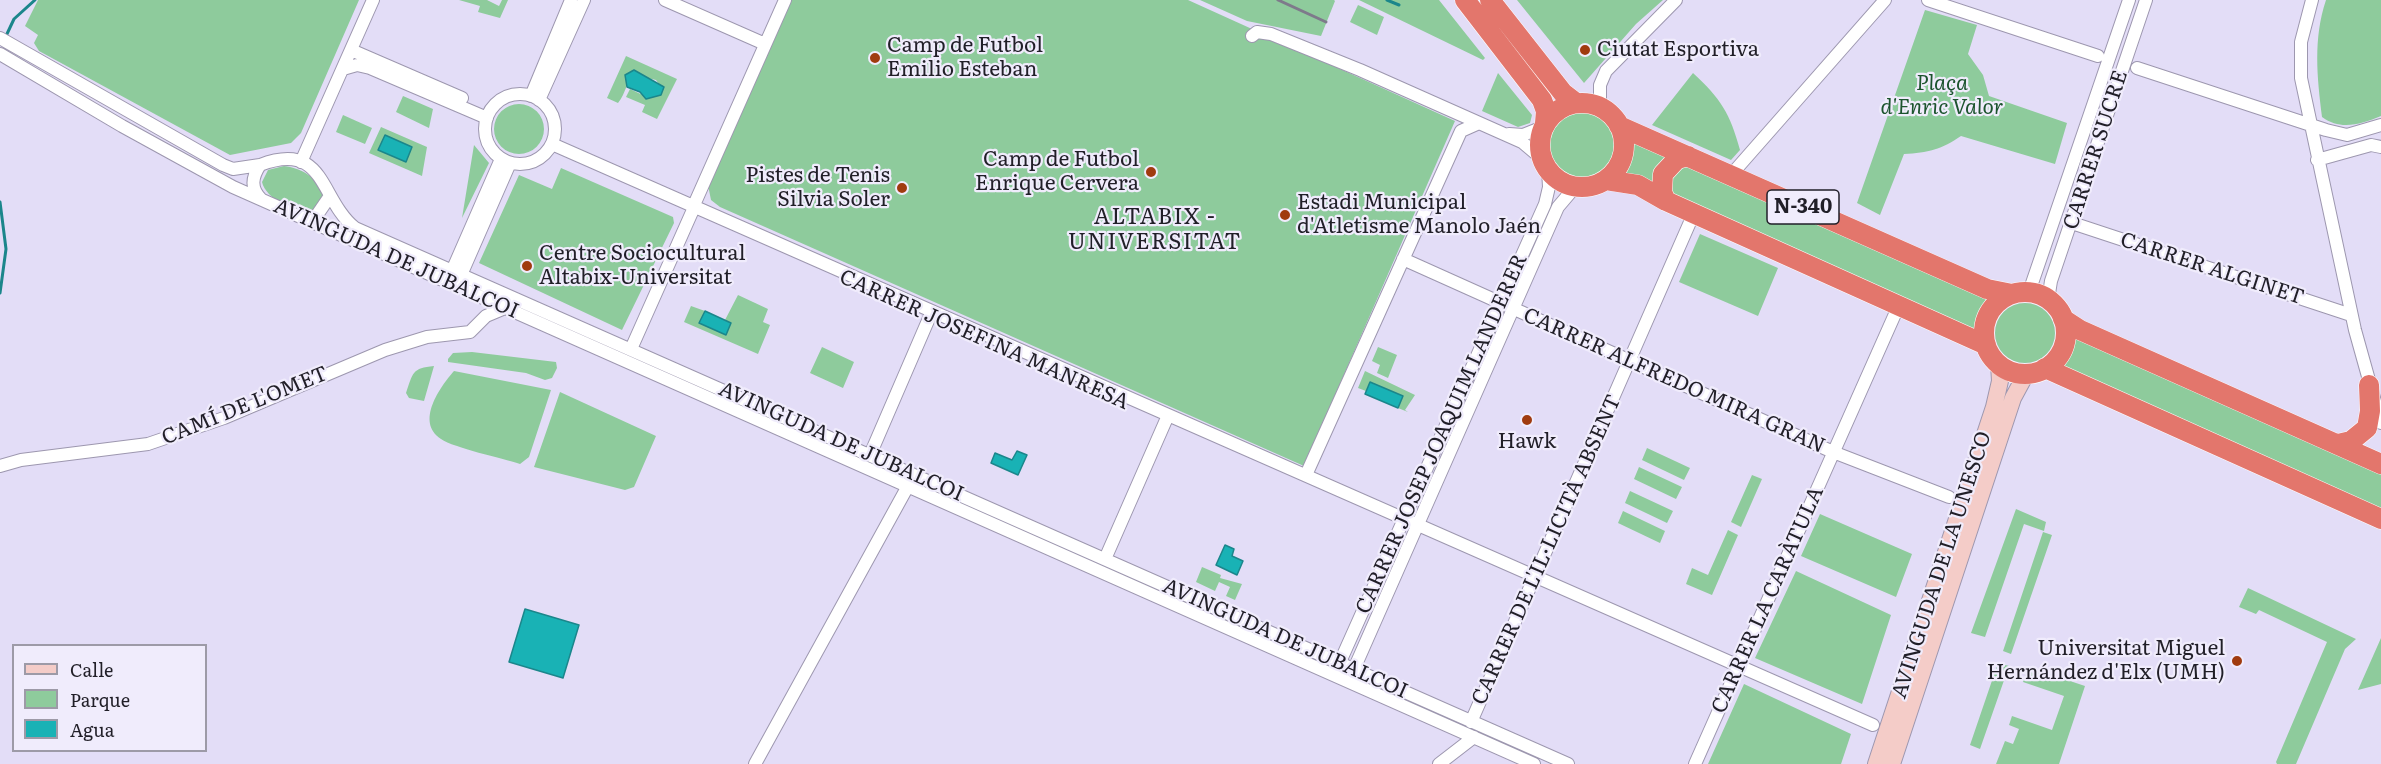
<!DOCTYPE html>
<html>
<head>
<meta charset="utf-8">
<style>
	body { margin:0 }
	#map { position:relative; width:2381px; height:764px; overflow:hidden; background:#e3ddf7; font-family:Literata,serif }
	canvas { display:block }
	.legend { position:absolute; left:12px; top:644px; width:195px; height:108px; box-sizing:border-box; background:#f0ecfc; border:2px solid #9d9aa7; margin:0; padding:8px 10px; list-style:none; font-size:18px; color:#211f28 }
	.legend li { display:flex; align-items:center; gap:12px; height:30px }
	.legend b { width:30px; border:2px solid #9d9aa7 }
</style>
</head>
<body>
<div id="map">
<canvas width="2381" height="764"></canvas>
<ul class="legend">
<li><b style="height:8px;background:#f4ccc8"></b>Calle</li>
<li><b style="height:16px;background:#8ecb9c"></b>Parque</li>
<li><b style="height:16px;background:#19b2b5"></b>Agua</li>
</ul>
</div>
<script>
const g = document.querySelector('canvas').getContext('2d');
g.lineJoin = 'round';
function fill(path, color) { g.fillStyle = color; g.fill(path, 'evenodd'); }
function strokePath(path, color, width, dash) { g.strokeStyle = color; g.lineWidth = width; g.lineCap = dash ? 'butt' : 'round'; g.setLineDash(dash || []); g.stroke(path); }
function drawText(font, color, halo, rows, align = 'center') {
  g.font = font + ' Literata,serif'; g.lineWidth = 4.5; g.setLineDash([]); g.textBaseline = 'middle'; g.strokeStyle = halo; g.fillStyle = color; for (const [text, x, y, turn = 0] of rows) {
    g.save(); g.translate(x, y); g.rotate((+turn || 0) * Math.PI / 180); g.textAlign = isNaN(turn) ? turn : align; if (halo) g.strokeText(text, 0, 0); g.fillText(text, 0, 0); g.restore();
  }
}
const green = new Path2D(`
	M38 0H359L301 133 291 143 230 155 39 51 34 43 38 35 25 26Z
	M459 0H487L499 6 502 0H508L500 18 478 12 480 6Z
	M789 0H1188L1455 121 1304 466 720 207 711 200 708 185Z
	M1200 0H1334L1335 1 1321 36 1247 21Z
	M1359 0H1439L1485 58 1483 60Z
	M1517 0H1663L1636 24 1584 83Z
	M2326 0H2381V116C2361 124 2341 131 2322 117 2317 77 2313 39 2326 0Z
	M1358 5 1384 17 1377 35 1350 22Z
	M1925 10 1977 25 1968 54 1983 75 1989 96 2067 123 2055 164 1961 136C1942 149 1928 153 1904 154L1880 215 1857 203Z
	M626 56 677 79 657 119 642 112 645 105 626 97 630 89 649 98 663 90 656 80 643 77 634 70C627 81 626 93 618 103L607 98Z
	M1498 73 1532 115 1530 123 1518 127 1482 111Z
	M1693 73C1721 99 1730 113 1740 150L1731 160 1652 125Z
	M403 96 433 109 429 128 396 112Z
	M494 129a25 25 0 1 1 50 0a25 25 0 1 1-50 0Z
	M1548 145a33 33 0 1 1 66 0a33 33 0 1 1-66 0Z
	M343 115 372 128 365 144 336 132Z
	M381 127 427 147 422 176 369 153Z
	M1630 136 1670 154 1657 185 1621 174 1630 153Z
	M474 145 489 163 462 218Z
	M1686 161 1992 294 1980 312 1976 332 1671 197 1669 168Z
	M284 166C304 169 316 177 324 195L321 204 311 213C294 212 266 199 262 182L268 170Z
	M561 168 673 217 674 223 622 330 479 263 519 175 552 189Z
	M1700 234 1778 268 1758 316 1679 282Z
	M738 295 768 309 763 322 770 325 758 354 684 322 691 306 705 311 700 324 725 320Z
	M1995 333a30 30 0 1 1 60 0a30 30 0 1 1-60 0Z
	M2073 335 2381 471V516L2061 376Z
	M822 347 854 362 843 388 810 373Z
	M1378 347 1397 355 1388 378 1377 373 1380 365 1372 361Z
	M472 352 556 362 557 368 552 378 545 380 526 373 448 362V359L453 353Z
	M434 366 424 401 409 398 406 393C413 373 412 368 434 366Z
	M454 371 551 390 529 457 520 464C502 458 454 448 441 439 415 422 440 387 454 371Z
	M1365 371 1415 395 1405 410 1408 412 1398 408 1403 396 1370 382 1366 391 1358 388Z
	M560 392 656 436 634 487 625 490 534 467Z
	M1647 448 1690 468 1684 480 1642 460Z
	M1639 467 1682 487 1676 499 1634 479Z
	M1752 475 1762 479 1741 527 1731 522Z
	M1630 491 1673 511 1667 523 1625 503Z
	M2016 509 2046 522 2044 531 2024 524 1985 637 1971 633Z
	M1623 511 1665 531 1660 543 1618 523Z
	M1820 514 1912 554 1896 597 1801 556Z
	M1728 530 1738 535 1712 595 1686 584 1692 568 1708 575Z
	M2043 532 2052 535 2011 654 2003 651Z
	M1202 567 1221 575 1220 578 1242 584 1235 600 1226 596 1230 587 1219 582 1215 591 1196 582Z
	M1796 571 1891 615 1862 704 1755 658Z
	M2248 588 2356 639 2345 649 2296 764H2277L2276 762 2327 642 2259 610 2256 614 2239 607Z
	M2381 638V684L2358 690Z
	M1998 663 2009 666 1980 749 1970 745Z
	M2037 670 2085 686 2059 764H1996L2005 741 2013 744 2019 729 2009 725 2012 716 2052 730 2064 696 2023 682 2027 671 2036 674Z
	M1744 684 1851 734 1841 764H1708Z`);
const water = new Path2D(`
	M634 70 664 87 661 95 646 99 640 92 627 87 625 75Z
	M385 135 412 147 406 162 378 150Z
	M705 311 731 323 726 335 699 323Z
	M1370 382 1403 396 1398 408 1365 394Z
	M1017 451 1027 455 1018 475 991 463 995 453 1012 460Z
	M1225 545 1234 549 1232 556 1243 561 1237 575 1216 565Z
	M525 609 579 625 563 678 509 662Z`);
const stream = new Path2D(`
	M1387 0 1399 5
	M6 36 14 19 35 0
	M0 202 6 249 0 293`);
const minor = new Path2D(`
	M665 0 765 44
	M1928 0 2098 56
	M2312 0 2301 42V78L2355 330 2381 423
	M1252 36 1257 32 1271 34 1360 70 1522 142 1541 158
	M0 38 223 165 233 169 260 165
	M351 50 462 98
	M0 54 122 126 233 187 1534 764
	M2137 68 2326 130 2347 135 2381 125
	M343 69 357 65 370 68 487 118
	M485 129a35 35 0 1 1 70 0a35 35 0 1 1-70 0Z
	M531 96 571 0
	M539 100 584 0
	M1600 107V85L1606 71 1676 0
	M1509 134 1523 135 1543 127
	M552 144 1873 725
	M2317 160 2371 145 2381 147
	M301 162 373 0
	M1731 175 1885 0
	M261 199C250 188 252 177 260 165 326 140 319 199 355 228L1568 764
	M694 205 785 0
	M307 220 317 215 330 196
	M2072 223 2351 315
	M1403 259 1833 452 1949 497
	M452 271 501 159
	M461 275 510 163
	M2029 292 2129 0
	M2048 300 2051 281 2146 0
	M631 349 692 212
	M870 455 930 316
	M0 466 21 460 148 444 224 418 385 350 427 337 470 332 486 316 505 308
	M1306 475 1461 131 1479 123
	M1105 559 1166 420
	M1340 662 1545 204 1549 187 1548 170
	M1354 669 1558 207 1575 187
	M1471 722 1694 213
	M755 764 908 486
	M1439 764 1474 737
	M1695 764 1899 305`);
const secondary = new Path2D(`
	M1876 764 1994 407 2000 381 1999 364
	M1892 764 2013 398 2026 374`);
const trunk = new Path2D(`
	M1465 0 1542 100 1546 111 1545 123
	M1490 0 1563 93 1576 103
	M1540 145a42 42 0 1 1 84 0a42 42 0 1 1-84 0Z
	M1619 126 1987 289 2012 294
	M1606 180 1638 185 1666 201 1986 345
	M1666 201 1662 192 1663 174 1677 159 1688 156
	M1984 333a41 41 0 1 1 82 0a41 41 0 1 1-82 0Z
	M2063 319 2080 330 2381 464
	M2045 368 2381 519
	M2338 444 2351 441 2367 428 2370 411 2369 385`);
const rail = new Path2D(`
	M1278 0 1326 22`);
const markers = [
	[1585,50,6,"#a03b0f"],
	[875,58,6,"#a03b0f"],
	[1151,172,6,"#a03b0f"],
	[902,188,6,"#a03b0f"],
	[1285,215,6,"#a03b0f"],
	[527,266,6,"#a03b0f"],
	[1527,420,6,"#a03b0f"],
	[2237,661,6,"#a03b0f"]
];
const shields = [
	[1803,207,72]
];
const shieldNames = [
	["N-340",1803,207]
];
const poiNames = [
	["Camp de Futbol",887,46],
	["Emilio Esteban",887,70],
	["Ciutat Esportiva",1597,50],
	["Camp de Futbol",1139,160,"right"],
	["Enrique Cervera",1139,184,"right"],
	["Pistes de Tenis",890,176,"right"],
	["Silvia Soler",890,200,"right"],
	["Estadi Municipal",1297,203],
	["d'Atletisme Manolo Jaén",1297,227],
	["Centre Sociocultural",539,254],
	["Altabix-Universitat",539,278],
	["Hawk",1527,442,"center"],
	["Universitat Miguel",2225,649,"right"],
	["Hernández d'Elx (UMH)",2225,673,"right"]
];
const parkNames = [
	["Plaça",1942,84],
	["d'Enric Valor",1942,108]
];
const streetNames = [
	["CARRER SUCRE",2096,150,-72],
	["AVINGUDA DE JUBALCOI",396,259,24],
	["CARRER ALGINET",2212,269,18],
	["CARRER JOSEFINA MANRESA",984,340,24],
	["CARRER ALFREDO MIRA GRAN",1674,381,24],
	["CAMÍ DE L'OMET",245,406,-22],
	["CARRER JOSEP JOAQUIM LANDERER",1442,434,-66],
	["AVINGUDA DE JUBALCOI",841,442,24],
	["CARRER DE L'IL·LICITÀ ABSENT",1547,550,-66],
	["AVINGUDA DE LA UNESCO",1942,565,-72],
	["CARRER LA CARÀTULA",1768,600,-66],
	["AVINGUDA DE JUBALCOI",1285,639,24]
];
const neighbourhoodNames = [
	["ALTABIX -",1155,218],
	["UNIVERSITAT",1155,243]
];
fill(green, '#8ecb9c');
fill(water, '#19b2b5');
strokePath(water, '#1b868b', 1.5);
strokePath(stream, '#1b868b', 3);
strokePath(minor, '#9d97af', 14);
strokePath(secondary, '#9d97af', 18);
strokePath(trunk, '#fff', 21);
strokePath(minor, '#fff', 12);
strokePath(secondary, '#f4ccc8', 16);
strokePath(trunk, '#e3766c', 20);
strokePath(rail, '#7e7a8b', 3);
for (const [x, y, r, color] of markers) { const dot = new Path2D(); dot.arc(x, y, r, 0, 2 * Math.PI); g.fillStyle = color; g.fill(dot); strokePath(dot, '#f0ecfc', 2); }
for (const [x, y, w] of shields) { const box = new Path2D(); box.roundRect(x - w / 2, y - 17, w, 34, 4.5); g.fillStyle = '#f0ecfc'; g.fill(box); strokePath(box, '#211f28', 1.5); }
drawText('bold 20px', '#211f28', null, shieldNames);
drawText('21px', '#211f28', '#f0ecfc', poiNames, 'left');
drawText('italic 21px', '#1c542e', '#f0ecfc', parkNames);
drawText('21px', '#211f28', '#f0ecfc', streetNames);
g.letterSpacing = '1.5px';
drawText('22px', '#211f28', '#f0ecfc', neighbourhoodNames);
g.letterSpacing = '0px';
</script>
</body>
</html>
